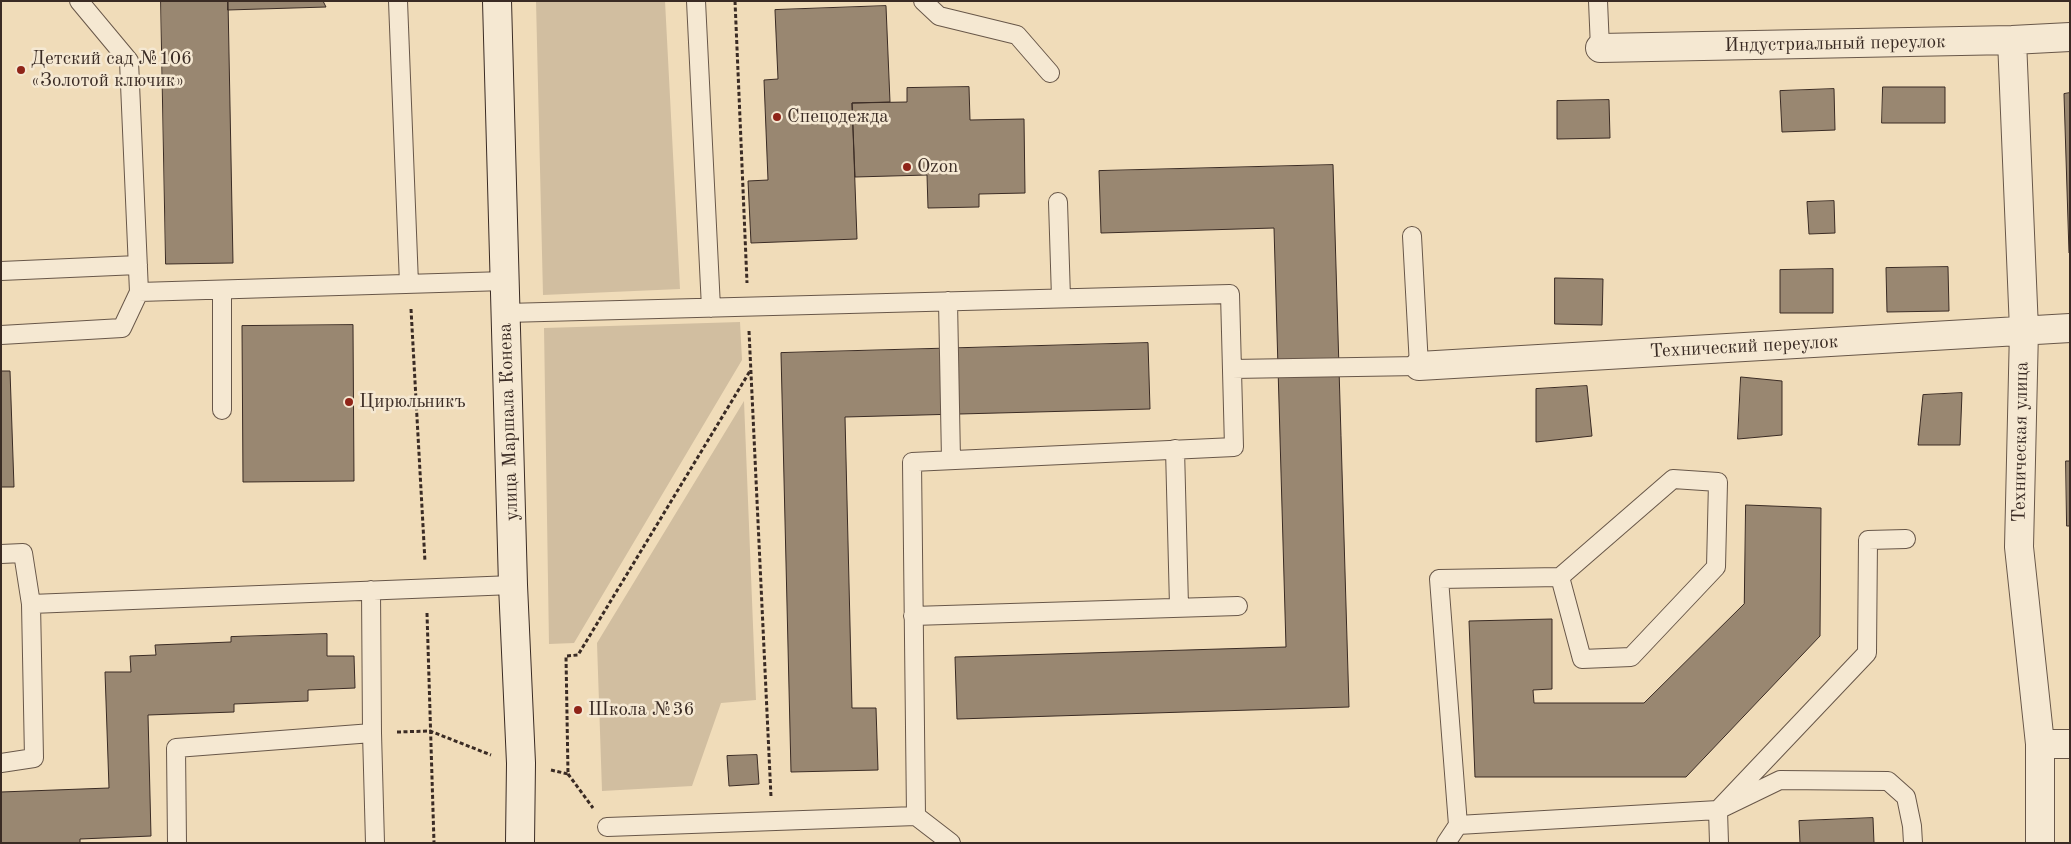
<!DOCTYPE html>
<html>
<head>
<meta charset="utf-8">
<style>
	body { margin:0 }
	#map { position:relative; width:2071px; height:844px; overflow:hidden; background:#f0dcb9; font-family:"Old Standard TT",serif }
	canvas { display:block }
	.frame { position:absolute; inset:0; border:2px solid #3a2b24; pointer-events:none }
</style>
</head>
<body>
<div id="map">
<canvas width="2071" height="844"></canvas>
<div class="frame"></div>
</div>
<script>
const g = document.querySelector('canvas').getContext('2d');
g.lineJoin = 'round';
function fill(path, color) { g.fillStyle = color; g.fill(path, 'evenodd'); }
function strokePath(path, color, width, dash) { g.strokeStyle = color; g.lineWidth = width; g.lineCap = dash ? 'butt' : 'round'; g.setLineDash(dash || []); g.stroke(path); }
function drawText(font, color, halo, rows, align = 'center') {
  g.font = font + ' "Old Standard TT",serif'; g.lineWidth = 5; g.setLineDash([]); g.textBaseline = 'middle'; g.strokeStyle = halo; g.fillStyle = color; for (const [text, x, y, turn = 0] of rows) {
    g.save(); g.translate(x, y); g.rotate((+turn || 0) * Math.PI / 180); g.textAlign = isNaN(turn) ? turn : align; if (halo) g.strokeText(text, 0, 0); g.fillText(text, 0, 0); g.restore();
  }
}
const green = new Path2D(`
	M536 1H665L680 289 543 295Z
	M740 322 742 360 574 643 549 644 544 328Z
	M744 401 756 700 721 703 692 786 602 791 597 643Z`);
const building = new Path2D(`
	M161 1H228L233 263 166 264Z
	M228 1H323L326 7 228 10Z
	M886 6 890 102 852 103 857 239 751 243 748 181 768 180 764 80 778 79 775 10Z
	M969 87 970 120 1024 119 1025 193 979 194V207L928 208 927 175 855 177 852 103 907 102V88Z
	M1883 87H1945V123H1882Z
	M1834 89 1835 130 1782 132 1780 91Z
	M2070 93V253H2069L2064 94Z
	M1609 100 1610 138 1557 139V101Z
	M1333 165 1349 707 957 719 955 657 1286 647 1274 228 1101 233 1099 171Z
	M1834 201 1835 233 1809 234 1807 202Z
	M1948 267 1949 311 1887 312 1886 268Z
	M1833 269V313H1780V270Z
	M1555 278 1603 279 1602 325 1555 324Z
	M353 325 354 481 243 482 242 326Z
	M1148 343 1150 409 845 417 852 708H876L878 770 791 772 781 353Z
	M1 371H10L14 487H1Z
	M1741 377 1782 381V435L1738 439Z
	M1587 386 1592 436 1536 442V389Z
	M1962 393 1960 445H1918L1923 395Z
	M2066 461H2070V526H2067Z
	M1746 505 1821 508 1820 636 1686 777H1475L1469 621 1552 619V689L1533 690 1534 703H1644L1744 604Z
	M327 634V656H354L355 688 308 690V701L234 704V712L148 715 151 836 80 839V843H1V792L109 788 105 672H131L130 656 156 655 155 645 231 642V637Z
	M757 755 759 784 729 786 727 756Z
	M1873 818 1874 843H1800L1799 821Z`);
const path = new Path2D(`
	M735 1 747 283
	M411 309 425 562
	M749 331 771 797
	M427 613 434 843
	M397 732 430 731 491 755
	M551 770 568 774 566 656 578 655 750 371
	M568 774 593 808`);
const service = new Path2D(`
	M79 1 129 61 139 292 505 281
	M398 1 409 284
	M696 1 711 308
	M923 1 939 16 1017 35 1050 73
	M1598 1 1600 48
	M1058 202 1061 298
	M1 271 138 265
	M222 290V410
	M948 301 951 460
	M506 313 1230 294 1234 447 912 462 916 816
	M1 335 122 328 139 292
	M1232 369 1419 366 1412 236
	M1175 449 1179 606
	M1 554 23 553 31 604 513 585
	M913 616 1238 606
	M372 733 375 843
	M1 763 34 758 31 604
	M1458 825 1718 810 1780 780 1888 781 1906 797 1912 826 1913 843
	M607 827 916 816 951 843
	M177 843 176 748 372 733 371 590
	M1446 843 1458 825 1439 579 1560 577 1673 479 1718 482 1716 567 1631 657 1582 659 1560 577
	M1719 843 1718 810 1867 653 1868 540 1906 539`);
const minor = new Path2D(`
	M2012 40 2024 330 2019 547 2040 744V843
	M1600 48 2012 40 2070 37
	M1419 366 2070 328
	M2040 744H2070`);
const secondary = new Path2D(`
	M497 1 513 585 521 763 520 843`);
const markers = [
	[21,70,5,"#8f2418"],
	[777,117,5,"#8f2418"],
	[907,167,5,"#8f2418"],
	[349,402,5,"#8f2418"],
	[578,710,5,"#8f2418"]
];
const streetNames = [
	["Индустриальный переулок",1835,44,-1],
	["Технический переулок",1744,347,-3],
	["улица Маршала Конева",509,422,-92],
	["Техническая улица",2021,442,-89]
];
const poiNames = [
	["Детский сад №106",31,59],
	["«Золотой ключик»",31,81],
	["Спецодежда",787,117],
	["Ozon",917,167],
	["Цирюльникъ",359,402],
	["Школа №36",588,710]
];
fill(green, '#d1bea0');
fill(building, '#998771');
strokePath(building, '#3a2b24', 1);
strokePath(service, '#685749', 20);
strokePath(minor, '#685749', 30);
strokePath(secondary, '#3a2b24', 30);
strokePath(path, '#3a2b24', 3, [4, 2.5]);
strokePath(service, '#f5e8d2', 18);
strokePath(minor, '#f5e8d2', 28);
strokePath(secondary, '#f5e8d2', 28);
for (const [x, y, r, color] of markers) { const dot = new Path2D(); dot.arc(x, y, r, 0, 2 * Math.PI); g.fillStyle = color; g.fill(dot); strokePath(dot, '#f5e8d2', 2); }
drawText('19px', '#3a2b24', '#f5e8d2', streetNames);
drawText('19px', '#3a2b24', '#f5e8d2', poiNames, 'left');
</script>
</body>
</html>
